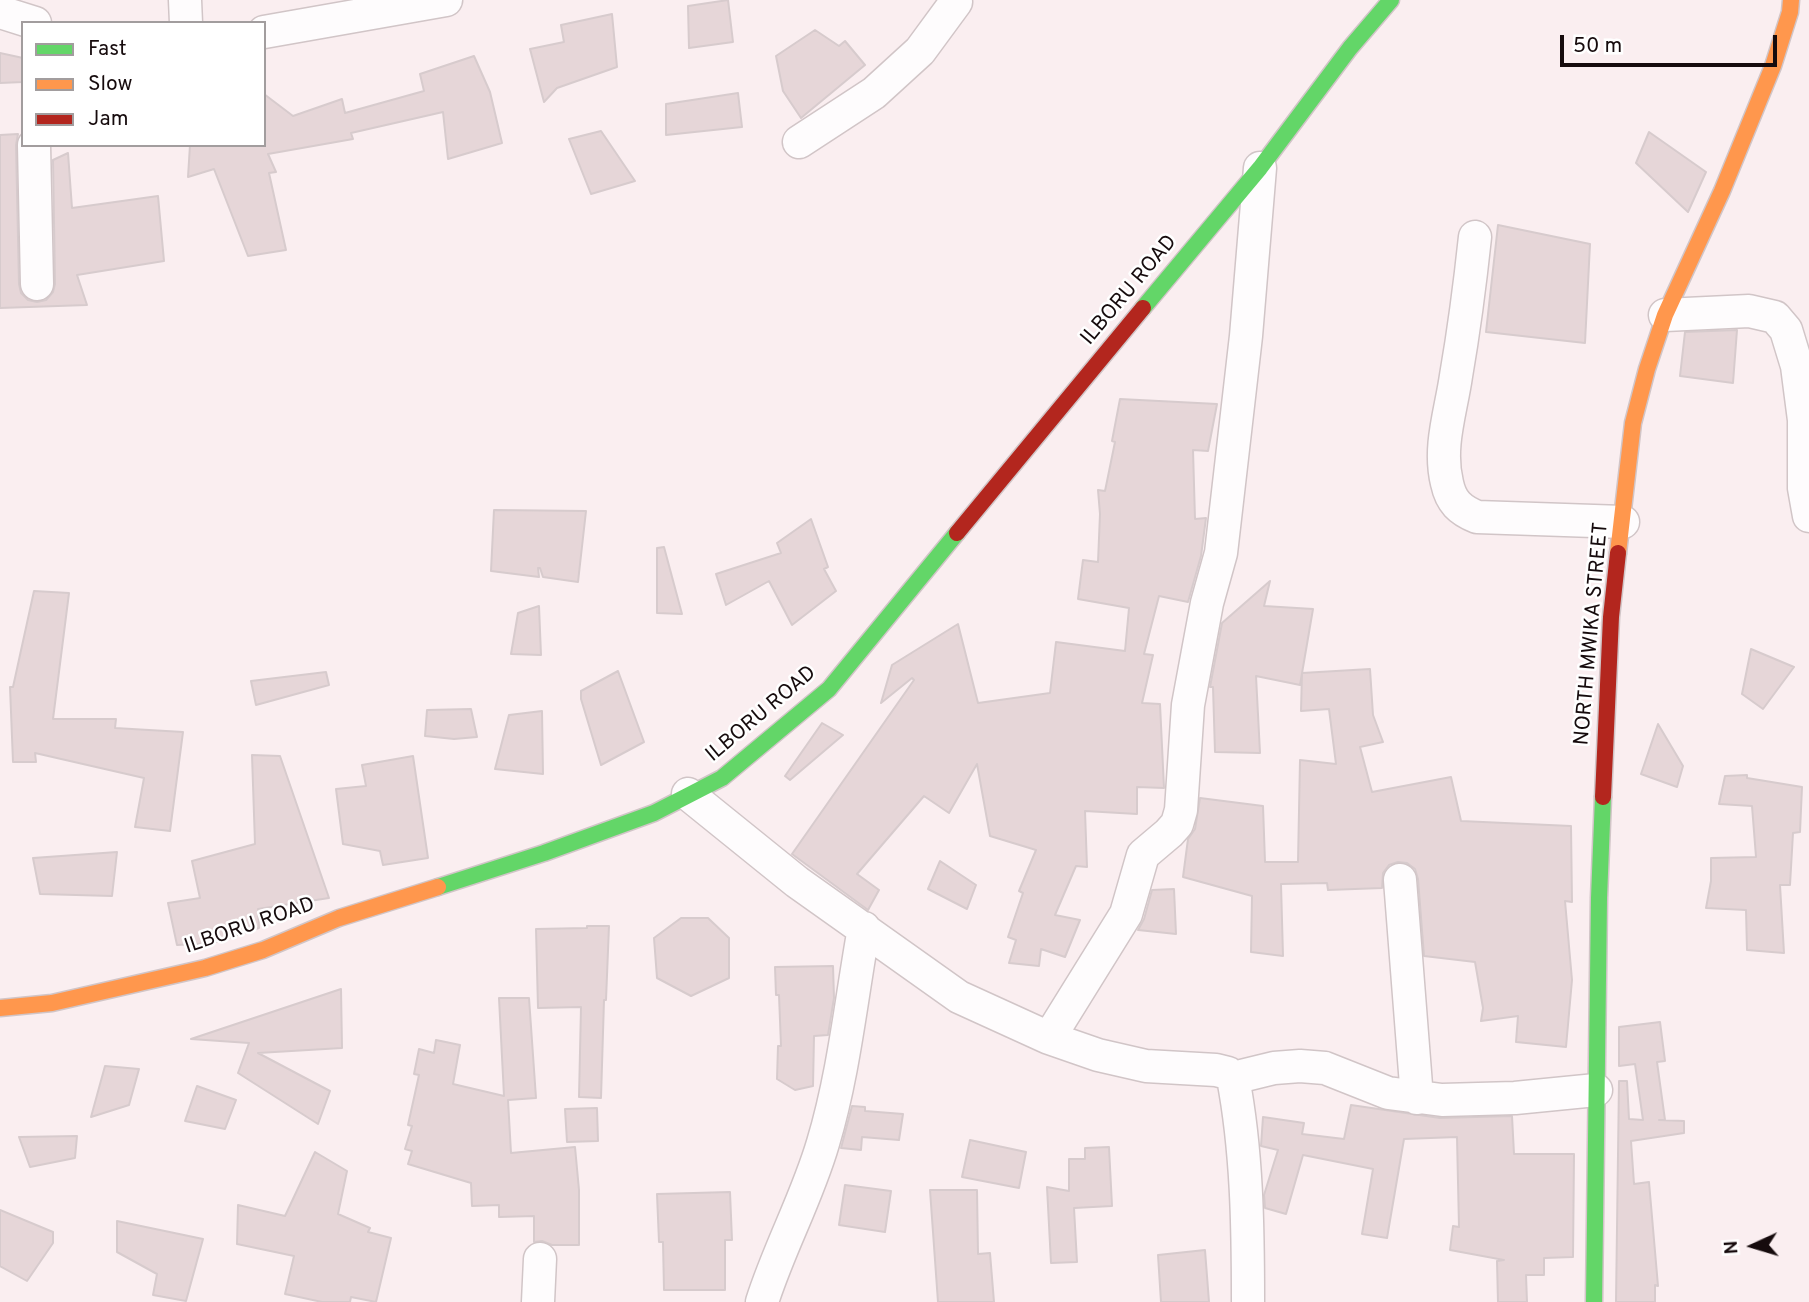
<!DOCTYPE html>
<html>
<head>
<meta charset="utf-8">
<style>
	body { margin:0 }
	#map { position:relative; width:1809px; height:1302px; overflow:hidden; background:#faeef0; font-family:Overpass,sans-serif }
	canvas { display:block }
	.legend { position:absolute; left:21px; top:21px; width:245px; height:126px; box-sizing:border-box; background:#fff; border:2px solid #a29d9e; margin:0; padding:9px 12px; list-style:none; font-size:21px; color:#160b0d }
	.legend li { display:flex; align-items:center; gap:14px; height:35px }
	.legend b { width:35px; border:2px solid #a29d9e }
	.north { position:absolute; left:1718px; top:1211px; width:70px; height:70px; -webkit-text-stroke:5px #fff; paint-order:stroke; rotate:266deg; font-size:19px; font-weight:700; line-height:28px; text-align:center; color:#160b0d }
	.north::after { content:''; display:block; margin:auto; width:24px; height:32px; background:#160b0d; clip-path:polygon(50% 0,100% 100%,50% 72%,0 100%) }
	.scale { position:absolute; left:1560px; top:35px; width:217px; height:32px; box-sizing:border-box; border:4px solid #160b0d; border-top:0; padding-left:9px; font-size:21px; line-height:24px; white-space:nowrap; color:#160b0d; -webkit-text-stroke:5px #fff; paint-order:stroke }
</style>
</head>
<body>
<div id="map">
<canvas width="1809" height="1302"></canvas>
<ul class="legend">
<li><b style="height:9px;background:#63d668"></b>Fast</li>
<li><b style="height:9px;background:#ff974d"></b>Slow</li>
<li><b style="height:9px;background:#b3261e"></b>Jam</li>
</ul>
<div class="north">N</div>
<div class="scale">50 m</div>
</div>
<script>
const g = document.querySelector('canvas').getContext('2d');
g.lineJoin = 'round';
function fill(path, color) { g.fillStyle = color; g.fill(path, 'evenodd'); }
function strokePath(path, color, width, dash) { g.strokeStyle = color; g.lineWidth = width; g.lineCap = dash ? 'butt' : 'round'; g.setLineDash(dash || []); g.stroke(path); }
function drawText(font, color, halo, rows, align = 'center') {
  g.font = font + ' Overpass,sans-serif'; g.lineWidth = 5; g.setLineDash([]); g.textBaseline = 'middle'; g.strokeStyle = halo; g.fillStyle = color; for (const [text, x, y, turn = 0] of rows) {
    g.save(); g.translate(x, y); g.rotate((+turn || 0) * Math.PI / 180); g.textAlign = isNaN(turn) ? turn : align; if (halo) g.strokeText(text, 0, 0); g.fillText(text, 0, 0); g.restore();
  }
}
const building = new Path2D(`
	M728 0 733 42 689 48 688 6Z
	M612 14 617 67 557 88 544 102 530 49 564 42 561 25Z
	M815 30 839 46 845 41 865 65 801 118 783 91 776 56Z
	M0 53 23 58V82L0 83Z
	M474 56 490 92 502 143 448 159 443 112 351 133 353 139 268 154 276 172 269 173 286 250 248 256 214 169 188 177 190 145H264V94L293 116 342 99 345 113 424 91 420 74Z
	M738 93 742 127 666 135V104Z
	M601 131 635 181 591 194 569 139Z
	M1649 132 1706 172 1688 212 1636 163Z
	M18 134 16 145 19 284 21 293 28 300 37 302 46 300 53 292 55 284 53 160 68 153 72 208 158 196 164 261 77 275 87 305 0 308V135Z
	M1498 225 1590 244 1585 343 1486 332Z
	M1737 330 1733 383 1680 376 1685 332Z
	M1120 399 1217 404 1208 451 1193 450 1195 519 1206 518 1201 556 1188 602 1159 596 1144 654 1153 655 1142 703 1160 704 1164 788 1137 787V814L1085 811 1087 867 1076 866 1055 915 1080 920 1065 957 1041 949 1039 966 1009 963 1016 940 1008 937 1023 893 1019 891 1036 850 990 836 977 764 949 813 924 796 857 874 879 890 868 910 792 854 914 680 912 678 881 703 892 665 958 624 978 703 1050 693 1056 642 1125 651 1129 608 1078 599 1083 560 1098 562 1100 514 1098 490 1105 491 1115 442 1112 441Z
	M494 510 586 511 578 582 543 577 540 568H538L539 577 491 571Z
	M811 519 828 567 824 569 836 591 792 625 769 581 726 605 716 574 781 553 777 543Z
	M664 547 682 614 657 613V548Z
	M1270 581 1264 606 1313 609 1300 685 1256 676 1260 753 1215 752 1213 687H1210L1222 623Z
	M34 591 69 593 53 719H116L115 728 183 732 170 831 135 827 144 778 35 753 36 762H13L10 687H13Z
	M539 606 541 655 511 654 518 613Z
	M1751 649 1794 667 1763 709 1742 694Z
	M1370 669 1373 715 1383 742 1360 747 1372 792 1451 777 1461 821 1571 826 1572 902 1565 901 1572 980 1566 1047 1516 1042 1518 1016 1481 1021 1483 1008 1475 962 1424 956 1418 879 1415 869 1407 863 1398 862 1389 865 1383 873 1382 888 1328 890 1327 883 1281 884 1283 956 1251 952 1252 896 1183 877 1188 839 1195 829 1200 798 1263 806 1265 862H1298L1300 760 1336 764 1329 709 1301 711 1302 673Z
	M618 671 644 742 601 765 581 699V691Z
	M326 672 329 685 256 705 251 681Z
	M471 709 477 737 454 739 425 736 427 710Z
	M542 711 543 774 495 769 509 715Z
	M822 723 843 735 790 780 785 776Z
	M1658 724 1683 766 1677 787 1641 774Z
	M252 755 280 756 329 898 258 909 259 928 213 943 177 945 168 903 200 898 192 861 255 844Z
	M413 756 428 858 383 865 380 851 343 844 336 789 366 786 362 765Z
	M1747 775V778L1802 787 1800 832 1793 833 1790 885H1780L1784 953 1747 950 1746 910 1706 908 1711 881V858L1756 857 1752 806 1719 804 1725 776Z
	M117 852 112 896 40 894 33 858Z
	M940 861 976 885 967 909 928 889Z
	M1174 889 1176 934 1138 930 1144 919 1152 890Z
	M681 918H708L729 938V978L691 996 657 978 654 938Z
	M587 926H609L606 1000H604L601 1098 579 1097 581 1007 538 1008 536 929 587 928Z
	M833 966 834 998 828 1035 814 1036 813 1086 795 1090 777 1079 778 1046H781L779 995H776L775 967Z
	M341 989 342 1048 258 1053 330 1091 318 1124 238 1073 249 1043 191 1039Z
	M499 998H529L536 1098 508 1100 511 1153 575 1147 579 1190V1245H552L542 1241 534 1242V1216L499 1217V1205L472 1206 471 1183 408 1164 412 1151 405 1149 412 1126 408 1125 419 1075 414 1074 419 1049 434 1053 436 1040 460 1045 453 1084 504 1096Z
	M1660 1022 1665 1061 1657 1062 1665 1120H1659L1684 1121V1133L1631 1141 1634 1184 1649 1182 1658 1286 1655 1285V1302H1616L1619 1081H1627L1629 1119 1643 1120 1635 1064 1619 1066V1027Z
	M105 1066 139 1069 129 1105 91 1117Z
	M197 1086 236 1100 225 1129 185 1121Z
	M1351 1105 1440 1118 1512 1116 1514 1154H1574L1573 1257 1544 1258V1275H1526L1527 1302H1498L1497 1261 1504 1260 1450 1250 1453 1226 1459 1227 1457 1137 1404 1139 1387 1238 1362 1234 1373 1169 1303 1155 1286 1214 1265 1208 1264 1195 1278 1150 1261 1146 1263 1117 1304 1123 1302 1134 1344 1139Z
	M852 1106 865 1107V1111L903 1114 899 1140 862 1137 861 1150 841 1148Z
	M597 1108 598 1141 567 1142 565 1109Z
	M77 1136 75 1158 30 1167 19 1137Z
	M970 1140 1026 1152 1019 1188 962 1177Z
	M1109 1147 1112 1206 1074 1208 1077 1262 1051 1263 1047 1187 1069 1191V1159H1085V1148Z
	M315 1152 347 1171 338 1214 370 1228 368 1232 391 1238 376 1302 351 1297 350 1302H322L285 1294 294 1256 237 1244 238 1205 285 1216Z
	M845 1185 891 1191 885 1232 839 1225Z
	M930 1190H977L978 1254 990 1253 994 1302H938Z
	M730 1192 732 1240H725V1290H664L663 1242H659L657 1194Z
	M0 1210 53 1232V1243L27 1281 0 1266Z
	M117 1221 203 1239 186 1301 153 1295 157 1274 117 1252Z
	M1205 1250 1209 1302H1161L1158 1255Z`);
const street = new Path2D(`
	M185 0 186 23
	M0 12 35 23
	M264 32 446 0
	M799 142 874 93 920 51 956 2
	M34 145 37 284
	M1475 237C1470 284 1464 330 1456 376 1451 411 1438 447 1447 483 1451 502 1460 510 1477 517L1623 522
	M1665 315 1749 311 1775 317 1786 330 1797 366 1804 420V488L1809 516
	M688 794 797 882 959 997 1049 1038 1098 1055 1146 1066 1216 1070 1228 1073 1233 1078C1247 1151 1248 1227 1248 1302
	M1400 880 1417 1098
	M1049 1038 1126 914 1143 855 1169 833 1177 824 1181 810 1188 705 1207 603 1221 553 1246 336 1260 168
	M1233 1078 1274 1068 1300 1066 1325 1068 1388 1093 1442 1100 1515 1098 1596 1090
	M538 1302 540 1259
	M762 1302C779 1248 807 1198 823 1143 844 1073 851 1000 864 928`);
const fast = new Path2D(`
	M1143 308 1260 168 1350 48 1391 0
	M438 887 544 853 654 813 722 778 829 689 957 533
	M1594 1302 1599 898 1603 797`);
const slow = new Path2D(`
	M1618 553 1633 423 1647 369 1665 315 1722 191 1773 66 1790 12 1791 0
	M0 1008 52 1003 205 968 263 950 339 918 438 887`);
const jam = new Path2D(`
	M957 533 1143 308
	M1603 797 1611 617 1618 553`);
const streetNames = [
	["ILBORU ROAD",1130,291,-50],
	["NORTH MWIKA STREET",1593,634,-85],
	["ILBORU ROAD",762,715,-40],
	["ILBORU ROAD",250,927,-19]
];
fill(building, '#e6d6d8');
strokePath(building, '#d7cbcd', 2);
strokePath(street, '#d1c5c7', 35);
strokePath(fast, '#d1c5c7', 19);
strokePath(slow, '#d1c5c7', 19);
strokePath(jam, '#d1c5c7', 19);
strokePath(street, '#fefcfd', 32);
strokePath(fast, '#63d668', 16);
strokePath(slow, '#ff974d', 16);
strokePath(jam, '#b3261e', 16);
drawText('21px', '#160b0d', '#fff', streetNames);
</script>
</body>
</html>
